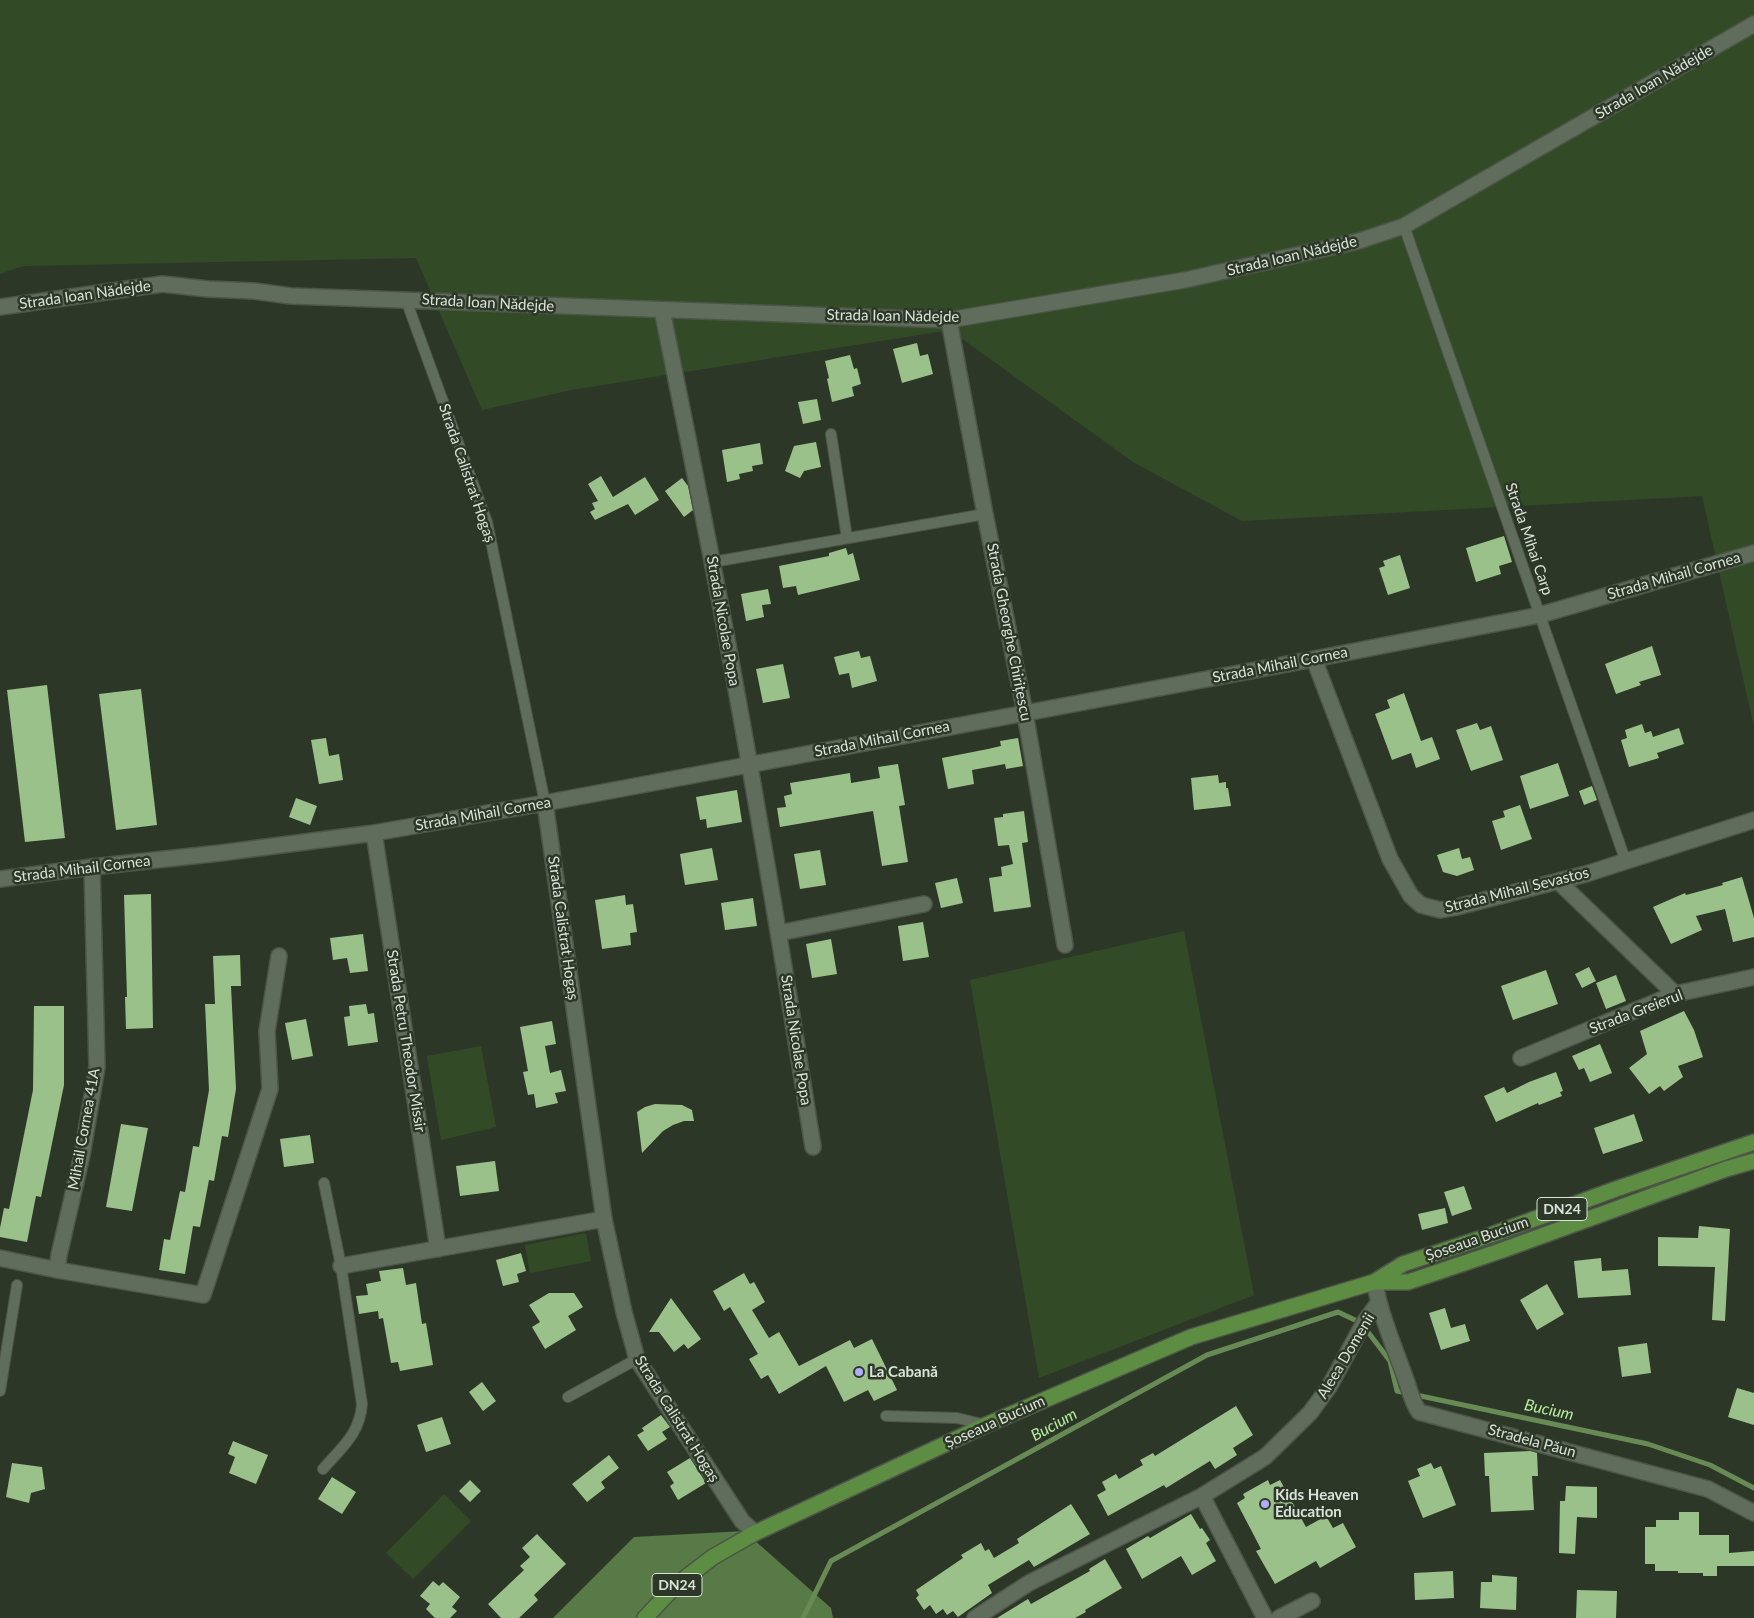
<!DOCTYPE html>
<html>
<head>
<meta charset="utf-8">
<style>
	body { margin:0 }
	canvas { display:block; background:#2c3728 }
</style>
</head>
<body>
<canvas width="1754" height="1618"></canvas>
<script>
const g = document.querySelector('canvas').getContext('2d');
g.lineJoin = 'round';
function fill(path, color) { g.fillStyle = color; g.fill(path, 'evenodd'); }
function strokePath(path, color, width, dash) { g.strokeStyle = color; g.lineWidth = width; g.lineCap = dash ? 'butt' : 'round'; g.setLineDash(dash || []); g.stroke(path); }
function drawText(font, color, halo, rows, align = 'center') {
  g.font = font + ' Lato,sans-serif'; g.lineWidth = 5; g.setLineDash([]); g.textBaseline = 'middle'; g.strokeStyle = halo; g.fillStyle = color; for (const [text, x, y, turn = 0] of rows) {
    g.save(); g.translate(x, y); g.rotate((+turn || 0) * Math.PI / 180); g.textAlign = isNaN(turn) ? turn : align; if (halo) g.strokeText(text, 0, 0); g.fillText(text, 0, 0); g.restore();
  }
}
const green = new Path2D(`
	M0 0H1754V727L1702 496 1242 521 1133 462 950 330 571 390 482 410 416 258 23 266 0 274Z
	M1184 931 1254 1295 1039 1378 970 980Z
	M481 1046 496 1127 441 1140 427 1056Z
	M586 1233 591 1261 530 1273 525 1245Z
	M444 1494 471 1521 413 1579 386 1553Z`);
const forest = new Path2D(`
	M744 1531 831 1608 833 1618H553L634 1537Z`);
const stream = new Path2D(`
	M1368 1332 1390 1361 1397 1391 1648 1444 1710 1465 1754 1488
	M803 1618 831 1561 1207 1355 1338 1312 1355 1320`);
const building = new Path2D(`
	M917 343 920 356 928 354 933 374 902 383 893 349Z
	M850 355 854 369 857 368 861 384 852 387 854 396 832 402 827 379 829 378 825 361Z
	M817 399 821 420 803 424 798 402Z
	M816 442 821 467 804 471 800 478 785 471 794 446Z
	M760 443 763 464 752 466 753 471 739 474 740 479 727 482 722 450Z
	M601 476 613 497 645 477 659 500 635 515 628 504 595 520 590 512 595 509 592 503 598 501 588 484Z
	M682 478 688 486 693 510 684 517 665 491Z
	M1504 536 1512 562 1499 566 1501 574 1476 582 1466 548Z
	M846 548 848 555 853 553 860 580 798 595 796 586 783 588 779 566 829 556V553Z
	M1400 555 1410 588 1388 595 1379 568 1385 566 1383 561Z
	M768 589 771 604 762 605 764 617 746 621 741 594Z
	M1652 646 1661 675 1639 682 1641 685 1616 694 1605 664Z
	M859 651 861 658 870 656 877 681 852 688 849 673 839 675 834 657Z
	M783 664 790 698 763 703 756 669Z
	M47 685 65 838 25 842 7 690Z
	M141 689 157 825 116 830 99 694Z
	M1404 693 1421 741 1432 737 1440 759 1416 768 1411 753 1392 760 1375 714 1390 708 1387 700Z
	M1477 723 1480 730 1491 726 1503 760 1471 771 1456 730Z
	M1642 724 1645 733 1651 731 1653 737 1679 728 1684 744 1657 753 1659 758 1629 767 1621 740 1627 738 1625 730Z
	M326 738 329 756 339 754 343 780 319 784 311 740Z
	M1018 738 1023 766 1006 769 1005 764 972 770 974 784 948 789 942 758 988 749 1001 746 1000 741Z
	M1558 763 1569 796 1530 809 1520 776Z
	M898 764 905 805 899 806 908 862 882 866 873 811 780 827 777 808 786 807 784 796 792 794 790 783 850 773 851 783 880 778 878 767Z
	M1218 775 1219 783 1226 782V788H1228L1231 806 1194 810 1191 778Z
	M1592 786 1597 800 1584 805 1579 791Z
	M737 790 742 822 707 828 706 819 700 820 696 797Z
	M296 798 317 806 310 825 289 817Z
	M1520 805 1532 839 1501 850 1492 821 1505 817 1503 811Z
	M1024 811 1028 842 1022 843 1031 907 994 912 989 878 1002 876 1001 867 1013 864 1009 845 998 846 994 818 1003 817V814Z
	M712 848 718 880 685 885 680 854Z
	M1459 848 1462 859 1470 857 1474 870 1457 876 1443 872 1437 855Z
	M820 850 826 885 800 889 794 854Z
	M1742 877 1754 918V937L1733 942 1725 909 1696 916 1702 930 1671 944 1653 907 1685 893 1686 895 1723 885 1722 883Z
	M957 878 963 903 941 908 935 883Z
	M151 894 153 1028 126 1029 125 997H127L124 895Z
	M625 895 626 905 633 904 637 932 630 933 631 945 602 949 595 900Z
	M753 898 757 926 725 930 721 903Z
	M923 922 929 957 903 961 898 926Z
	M363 934 368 971 350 973 347 958 333 960 330 938Z
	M831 939 837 974 812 978 806 944Z
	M240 955 241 986H231L236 1089 228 1137 222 1136 214 1181 209 1180 200 1227 193 1226 185 1274 159 1270 164 1239 170 1240 180 1191 185 1192 193 1146 199 1147 209 1090 205 1004H215L213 956Z
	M1589 967 1596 981 1582 988 1575 974Z
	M1546 970 1558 1004 1513 1020 1501 986Z
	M1616 975 1626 1001 1606 1009 1596 983Z
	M366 1004 368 1014 374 1013 378 1042 348 1046 344 1017 350 1016 349 1006Z
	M34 1006H64V1085L41 1197 36 1196 27 1242 0 1237V1228L4 1208 9 1209 33 1090Z
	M1684 1011 1694 1030 1703 1057 1678 1066 1683 1077 1664 1091 1660 1086 1649 1094 1629 1068 1647 1054 1640 1031Z
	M306 1019 313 1056 292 1060 285 1023Z
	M552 1021 556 1044 545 1046 550 1073 561 1070 566 1091 555 1093 558 1103 536 1108 534 1094 528 1095 523 1072 528 1071 520 1027Z
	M1600 1044 1612 1073 1590 1082 1584 1068 1579 1070 1572 1056Z
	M1556 1072 1563 1091 1560 1092 1562 1096 1539 1105 1538 1103 1496 1122 1484 1096 1504 1087 1507 1093 1529 1082Z
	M655 1104 682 1105 692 1110 694 1121H684L673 1125 663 1131 642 1153 637 1112 645 1107Z
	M1634 1114 1643 1141 1603 1154 1594 1128Z
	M121 1124 148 1128 132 1211 106 1207Z
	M310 1135 314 1163 284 1167 280 1139Z
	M495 1161 499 1191 460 1196 456 1166Z
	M1464 1186 1472 1209 1452 1216 1444 1192Z
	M1445 1208 1448 1223 1422 1230 1418 1214Z
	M1699 1226 1730 1229 1725 1321 1712 1320 1715 1267 1658 1266V1237L1698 1238Z
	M521 1253 526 1271 517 1274 519 1282 503 1286 496 1260Z
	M1601 1258 1602 1271 1628 1269 1631 1295 1578 1298 1574 1261Z
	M403 1268 406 1285 416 1283 422 1324 426 1323 433 1365 400 1371 398 1362 391 1363 383 1318 379 1319 378 1311 359 1314 356 1296 368 1295 366 1284 381 1281 379 1271Z
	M744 1273 750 1284 754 1282 765 1302 752 1310 769 1338 779 1332 799 1366 850 1340 854 1348 872 1339 897 1390 874 1401 868 1390 844 1402 826 1366 779 1394 768 1375 761 1379 749 1359 758 1354 730 1307 724 1311 713 1291Z
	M1547 1284 1564 1314 1537 1330 1520 1300Z
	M549 1293H574L583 1307 568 1316 576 1330 545 1349 532 1327 540 1322 529 1305Z
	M671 1298 701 1339 688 1349 684 1344 674 1352 659 1332H649Z
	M1445 1308 1451 1328 1465 1324 1470 1341 1441 1350 1429 1313Z
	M1647 1343 1651 1373 1622 1377 1618 1347Z
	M482 1382 496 1401 483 1411 469 1392Z
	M1737 1388 1754 1393V1425L1728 1417Z
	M1236 1406 1253 1435 1233 1448 1237 1455 1215 1469 1210 1461 1166 1488 1164 1485 1108 1516 1097 1495 1106 1490 1102 1482 1116 1474 1119 1479 1143 1465 1140 1460 1153 1453 1155 1456Z
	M661 1415 670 1427 662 1432 667 1439 648 1451 637 1435 644 1431 642 1428Z
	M442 1417 451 1444 426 1452 417 1425Z
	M233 1441 268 1455 256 1484 229 1473 235 1457 228 1454Z
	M1531 1451 1537 1453 1538 1476H1532L1534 1510 1491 1512 1489 1476H1485L1484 1453Z
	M609 1455 619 1468 601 1482 605 1488 587 1502 572 1484Z
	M690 1458 706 1483 678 1500 670 1486 674 1483 667 1472Z
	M12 1463 42 1467 45 1489 31 1493 29 1503 6 1497Z
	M1431 1463 1434 1469 1441 1466 1456 1505 1423 1518 1408 1481 1420 1476 1417 1469Z
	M332 1477 356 1492 342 1514 318 1499Z
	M470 1480 481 1491 470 1502 459 1491Z
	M1268 1480 1270 1485 1280 1480 1306 1527 1326 1516 1333 1528 1343 1523 1356 1547 1320 1568 1316 1561 1275 1584 1256 1551 1261 1549 1237 1503 1245 1498 1243 1494Z
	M1566 1486 1597 1487V1518L1577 1517 1575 1554 1559 1553 1560 1501H1565Z
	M1071 1504 1090 1534 1034 1567 1029 1560 988 1585 992 1593 958 1617 953 1611 947 1615 943 1609 936 1614 930 1605 924 1610 916 1598 919 1595 916 1590 963 1558 961 1555 981 1543 985 1551 989 1549 994 1558 1019 1543 1017 1539Z
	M1679 1512H1699V1535H1729V1553L1754 1551V1566H1717V1576H1703V1573H1678V1571H1655V1564H1645V1527H1656V1520H1679Z
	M1191 1514 1200 1529 1202 1528 1210 1540 1206 1543 1216 1561 1192 1575 1181 1556 1142 1579 1126 1549 1148 1536 1150 1538Z
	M537 1534 566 1564 534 1595 538 1600 519 1618H501L488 1604 524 1570 520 1566 530 1557 522 1548Z
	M1105 1559 1122 1588 1085 1610 1086 1612 1075 1618H997L1028 1599 1031 1604 1090 1571 1089 1569Z
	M1453 1571 1454 1598 1415 1600 1414 1573Z
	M1492 1575 1517 1577 1516 1610 1480 1608 1481 1582H1492Z
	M433 1581 439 1586 443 1582 460 1597 452 1607 457 1611 450 1618H435L426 1609 430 1604 420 1596Z
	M1577 1590 1617 1591 1616 1618H1576Z`);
const service = new Path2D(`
	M1404 226 1626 862
	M406 300 487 522 545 803
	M831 434 847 538
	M713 562 985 514
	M0 1391 17 1285
	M568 1397 637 1359
	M886 1416 957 1418 986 1425
	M323 1469C341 1448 360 1434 362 1404L341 1266 324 1183`);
const minor = new Path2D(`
	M0 307 162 284 208 289 254 291 291 296 949 320 1185 280 1359 241 1404 226 1754 24
	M662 310C679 394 696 477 712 561 750 756 782 951 813 1147
	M949 320 985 514 1025 713 1065 945
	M1314 659 1390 859 1411 896 1421 905 1440 910 1457 907 1586 874 1754 820
	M545 803 604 1219 624 1312 637 1359 742 1521 755 1533
	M374 833 438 1249
	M0 879 92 867 220 853 374 833 545 803 1314 659 1540 615 1754 553
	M1558 881 1675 994
	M779 933 924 904
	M1521 1058 1675 994 1754 977
	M0 1258 57 1270 203 1295 270 1089 267 1031 279 956
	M341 1266 604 1219
	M57 1270 59 1255 82 1155 97 1067 92 867
	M1379 1302C1386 1329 1397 1354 1406 1380 1410 1391 1412 1402 1419 1412L1708 1489 1754 1513
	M1202 1496 1265 1618
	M975 1618 1029 1583 1202 1496 1265 1457 1310 1413 1329 1387 1365 1321 1379 1302 1374 1282
	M1279 1618 1312 1601`);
const primary = new Path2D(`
	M1374 1282H1408L1500 1251 1726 1169 1754 1161
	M645 1618 675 1586 713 1557 755 1533 986 1425 1191 1337 1374 1282 1403 1264 1491 1235 1616 1189 1754 1142`);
const markers = [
	[859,1372,5,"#b1adfa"],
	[1265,1504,5,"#b1adfa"]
];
const shields = [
	[1562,1209,50],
	[677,1585,50]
];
const shieldNames = [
	["DN24",1562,1209],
	["DN24",677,1585]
];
const streetNames = [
	["Strada Ioan Nădejde",1654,82,-30],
	["Strada Ioan Nădejde",1292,256,-13],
	["Strada Ioan Nădejde",85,295,-8],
	["Strada Ioan Nădejde",488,303,3],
	["Strada Ioan Nădejde",893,316,1],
	["Strada Calistrat Hogaș",467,473,71],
	["Strada Mihai Carp",1529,539,71],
	["Strada Mihail Cornea",1674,576,-16],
	["Strada Nicolae Popa",723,621,80],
	["Strada Gheorghe Chirițescu",1009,632,79],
	["Strada Mihail Cornea",1280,665,-11],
	["Strada Mihail Cornea",882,739,-11],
	["Strada Mihail Cornea",483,814,-10],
	["Strada Mihail Cornea",82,869,-7],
	["Strada Mihail Sevastos",1517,890,-14],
	["Strada Calistrat Hogaș",563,928,82],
	["Strada Greierul",1636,1012,-21],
	["Strada Nicolae Popa",796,1040,81],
	["Strada Petru Theodor Missir",406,1041,81],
	["Mihail Cornea 41A",84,1129,-80],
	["Șoseaua Bucium",1477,1239,-19],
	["Aleea Domenii",1346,1356,-59],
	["Strada Calistrat Hogaș",677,1419,58],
	["Șoseaua Bucium",995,1422,-24],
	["Stradela Păun",1532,1441,15]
];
const poiNames = [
	["La Cabană",869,1372],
	["Kids Heaven",1275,1495],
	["Education",1275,1512]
];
const waterNames = [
	["Bucium",1549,1410,12],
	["Bucium",1054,1425,-29]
];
fill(green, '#324b26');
fill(forest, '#577a46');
strokePath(stream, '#688b56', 5);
fill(building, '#9bc18a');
strokePath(service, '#4c5548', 12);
strokePath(minor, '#4c5548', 18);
strokePath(primary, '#4c5548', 18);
strokePath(service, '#616d5c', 10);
strokePath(minor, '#616d5c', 15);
strokePath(primary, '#5d8d42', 15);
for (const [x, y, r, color] of markers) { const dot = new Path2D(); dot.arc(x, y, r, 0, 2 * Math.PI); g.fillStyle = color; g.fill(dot); strokePath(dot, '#2c3728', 2); }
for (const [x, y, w] of shields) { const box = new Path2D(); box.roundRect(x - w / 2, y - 11.5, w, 23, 4); g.fillStyle = '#2c3728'; g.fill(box); strokePath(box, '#dbe2d8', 1); }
drawText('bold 14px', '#dbe2d8', null, shieldNames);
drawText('15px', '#dbe2d8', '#2c3728', streetNames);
drawText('bold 15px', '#dbe2d8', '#2c3728', poiNames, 'left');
drawText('italic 16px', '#b7ec9e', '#2c3728', waterNames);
</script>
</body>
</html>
